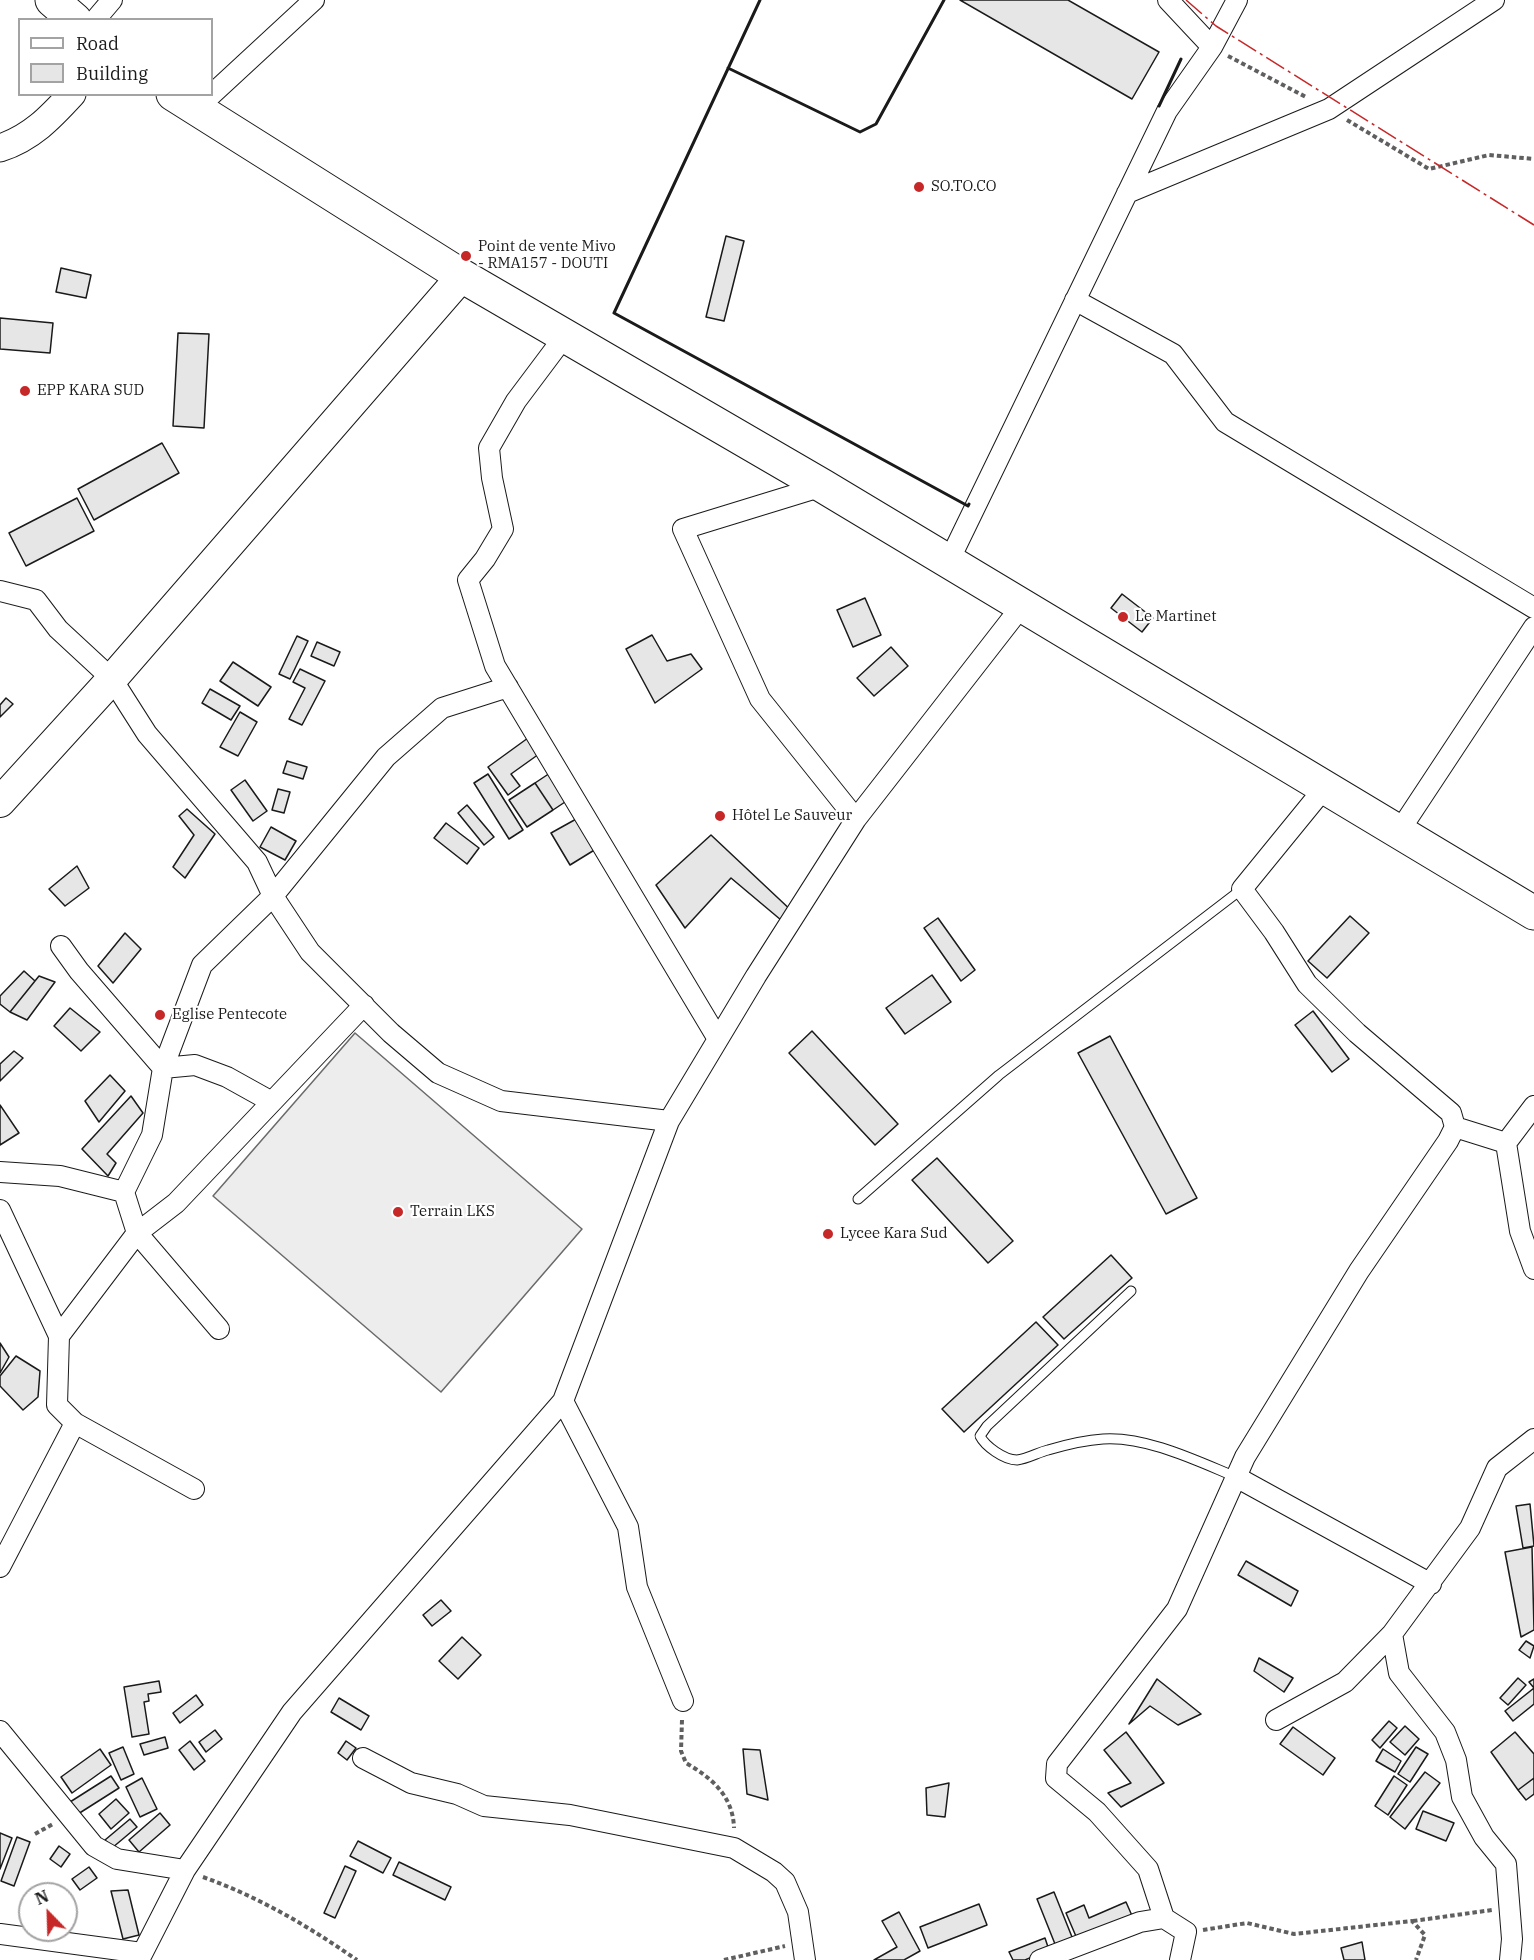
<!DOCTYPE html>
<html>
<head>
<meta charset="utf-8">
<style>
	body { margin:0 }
	#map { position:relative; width:1534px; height:1960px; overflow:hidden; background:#fff; font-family:"IBM Plex Serif",serif }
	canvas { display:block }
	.legend { position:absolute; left:18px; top:18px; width:195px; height:78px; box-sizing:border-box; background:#fff; border:2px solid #a3a3a3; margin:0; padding:8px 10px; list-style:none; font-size:18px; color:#1a1a1a }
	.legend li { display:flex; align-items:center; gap:12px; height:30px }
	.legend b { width:30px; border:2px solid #a3a3a3 }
	.north { position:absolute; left:18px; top:1882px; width:60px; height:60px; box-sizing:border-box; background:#fff; border:2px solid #a3a3a3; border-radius:50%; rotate:337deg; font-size:16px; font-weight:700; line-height:24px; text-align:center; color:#1a1a1a }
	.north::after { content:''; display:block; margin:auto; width:21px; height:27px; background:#c62828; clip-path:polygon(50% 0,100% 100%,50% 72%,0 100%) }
</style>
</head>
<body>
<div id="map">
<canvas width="1534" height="1960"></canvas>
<ul class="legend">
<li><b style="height:8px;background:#fff"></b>Road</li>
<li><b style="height:16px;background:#e6e6e6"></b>Building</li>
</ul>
<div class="north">N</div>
</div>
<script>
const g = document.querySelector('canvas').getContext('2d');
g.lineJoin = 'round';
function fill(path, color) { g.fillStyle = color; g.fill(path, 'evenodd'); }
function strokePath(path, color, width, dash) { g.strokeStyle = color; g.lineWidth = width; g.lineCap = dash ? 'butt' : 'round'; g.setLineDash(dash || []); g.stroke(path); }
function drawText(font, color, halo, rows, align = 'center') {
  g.font = font + ' "IBM Plex Serif",serif'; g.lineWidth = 4.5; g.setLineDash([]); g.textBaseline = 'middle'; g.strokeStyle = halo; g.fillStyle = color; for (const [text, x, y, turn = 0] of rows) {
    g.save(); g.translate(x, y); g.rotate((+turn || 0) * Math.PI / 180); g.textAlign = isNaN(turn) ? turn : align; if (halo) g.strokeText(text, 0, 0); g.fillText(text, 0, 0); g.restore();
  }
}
const built = new Path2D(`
	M355 1033 582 1229 441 1392 213 1196Z`);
const building = new Path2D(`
	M960 0H1068L1159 52 1132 99Z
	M726 236 744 241 724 321 706 317Z
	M61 268 91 275 86 298 56 292Z
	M0 318 53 323 50 353 0 349Z
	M178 333 209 334 204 428 173 426Z
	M162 443 179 473 94 520 78 489Z
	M77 498 94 531 26 566 9 533Z
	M1122 594 1153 618 1142 632 1111 608Z
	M865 598 881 635 853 647 837 610Z
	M652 635 667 661 691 654 702 669 655 703 626 649Z
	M297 636 308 641 290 679 279 674Z
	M317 642 340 652 334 666 311 656Z
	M891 647 908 666 874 696 857 678Z
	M233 662 271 687 258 706 220 681Z
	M300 669 325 681 302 725 289 719 305 688 293 682Z
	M210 689 240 706 231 720 202 703Z
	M6 698 13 704 0 717V705Z
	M240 712 257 722 238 756 220 747Z
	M528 738 539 754 511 774 520 786 508 795 488 767Z
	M287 761 307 767 303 779 283 773Z
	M550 773 568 800 553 810 535 783Z
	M488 774 523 830 509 839 474 783Z
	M245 780 267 811 253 821 231 790Z
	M535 783 553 810 527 827 509 800Z
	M278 789 290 792 284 813 272 810Z
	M467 805 494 837 484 845 458 813Z
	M187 809 215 834 185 878 173 867 194 835 179 816Z
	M578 818 596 849 570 865 551 833Z
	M446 823 479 848 467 864 434 838Z
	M271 827 296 841 285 860 260 847Z
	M711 835 795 914 781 920 731 878 685 928 656 885Z
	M77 866 89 888 65 906 49 889Z
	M1350 916 1369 933 1327 978 1308 961Z
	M938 918 975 970 961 981 924 928Z
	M125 933 141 949 113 983 98 966Z
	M24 971 35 981 10 1012 0 1004V996Z
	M932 975 951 1002 905 1034 886 1008Z
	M39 976 55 982 27 1020 10 1012Z
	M70 1008 100 1032 81 1051 54 1026Z
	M1313 1011 1349 1059 1332 1072 1295 1025Z
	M812 1031 898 1124 875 1145 789 1053Z
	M1110 1036 1197 1198 1166 1214 1078 1053Z
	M14 1051 23 1058 0 1081V1064Z
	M110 1075 125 1091 99 1122 85 1101Z
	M131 1096 143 1113 107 1154 116 1163 108 1176 82 1149Z
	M0 1105 19 1133 0 1145Z
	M937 1158 1013 1241 988 1263 912 1180Z
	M1111 1255 1132 1278 1064 1339 1043 1317Z
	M1036 1322 1058 1345 964 1432 942 1409Z
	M0 1343 9 1357 0 1373Z
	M16 1356 40 1371 38 1397 23 1410 0 1386V1376Z
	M1530 1504 1534 1546 1523 1548 1516 1506Z
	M1532 1547 1534 1630 1521 1637 1505 1552Z
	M1246 1561 1298 1591 1291 1606 1238 1575Z
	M441 1600 451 1611 432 1626 423 1615Z
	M462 1637 481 1655 458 1679 439 1661Z
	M1526 1641 1534 1646 1530 1658 1519 1650Z
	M1259 1658 1293 1678 1284 1692 1254 1671Z
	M1518 1678 1526 1685 1508 1705 1500 1698Z
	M1157 1679 1201 1714 1178 1725 1150 1706 1129 1724Z
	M1534 1679V1704L1513 1721 1505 1711 1534 1688 1529 1682Z
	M159 1681 161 1692 148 1694 149 1701 144 1702 149 1734 132 1737 124 1687Z
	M196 1695 203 1705 180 1723 173 1713Z
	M339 1698 369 1716 361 1730 331 1712Z
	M1389 1721 1397 1728 1380 1748 1372 1740Z
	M1405 1726 1419 1739 1405 1755 1390 1742Z
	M1293 1727 1335 1758 1323 1775 1280 1744Z
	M215 1730 222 1739 206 1752 199 1742Z
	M1126 1732 1164 1783 1121 1807 1108 1793 1131 1783 1104 1750Z
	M1515 1732 1534 1754V1778L1518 1790 1491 1752Z
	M165 1737 168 1748 144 1755 140 1744Z
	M190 1741 205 1761 194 1770 179 1750Z
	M346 1741 356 1748 347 1760 338 1753Z
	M123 1747 134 1774 121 1780 109 1753Z
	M1416 1747 1428 1754 1410 1782 1398 1774Z
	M100 1749 111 1765 72 1793 61 1777Z
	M743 1749 760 1750 768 1800 747 1794Z
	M1383 1749 1401 1761 1395 1772 1376 1761Z
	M1425 1772 1440 1783 1405 1829 1390 1817Z
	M111 1776 119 1788 78 1814 70 1802Z
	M1394 1776 1407 1785 1388 1815 1375 1806Z
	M142 1778 157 1809 140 1817 126 1787Z
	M1534 1778V1794L1526 1800 1518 1790Z
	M949 1783 945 1817 927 1815 926 1788Z
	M116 1799 129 1813 111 1829 99 1814Z
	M1423 1811 1454 1823 1446 1841 1416 1829Z
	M160 1813 170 1825 139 1852 129 1840Z
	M130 1819 137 1827 112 1848 105 1840Z
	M0 1833 12 1838 0 1869Z
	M17 1837 30 1842 14 1886 1 1881Z
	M358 1841 391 1858 383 1873 350 1856Z
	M59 1846 70 1854 61 1867 50 1859Z
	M399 1862 451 1887 445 1900 393 1875Z
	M345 1866 356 1871 335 1918 324 1913Z
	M89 1867 97 1878 80 1890 72 1879Z
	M128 1890 139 1935 123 1939 111 1891Z
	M1054 1892 1074 1942 1057 1949 1037 1899Z
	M1126 1902 1133 1918 1078 1941 1066 1913 1084 1905 1089 1918Z
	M979 1904 987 1925 928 1948 920 1927Z
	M899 1912 920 1951 904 1960H874L897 1947 882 1921Z
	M1045 1938 1049 1950 1025 1960H1013L1009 1952Z
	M1362 1942 1365 1960H1344L1341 1948Z`);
const path = new Path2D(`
	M1228 56 1306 97
	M1347 120 1429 169 1489 155 1534 159
	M682 1720 681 1751 686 1763C712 1778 733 1796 734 1828
	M35 1834 53 1824
	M203 1877C259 1897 308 1926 357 1960
	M1413 1921 1492 1910
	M1203 1930 1247 1923 1294 1934 1412 1921 1425 1935 1416 1960
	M724 1960 785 1946`);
const lane = new Path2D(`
	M858 1199 999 1075 1242 889
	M1131 1291 987 1426 980 1436C985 1446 1004 1460 1017 1460 1027 1459 1039 1452 1048 1450 1065 1445 1086 1440 1103 1439 1146 1436 1197 1461 1236 1477`);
const street = new Path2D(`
	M95 20 112 0
	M1212 47 1237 0
	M195 110 314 0
	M1127 193 1329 109 1494 0
	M1075 300 1173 354 1225 422 1534 608
	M564 337 516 401 489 448 492 478 503 529 485 559 468 580 495 666 718 1039
	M823 486 683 529 760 699 856 819
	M948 563 1167 111 1212 47 1168 0
	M0 591 36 600 58 629 112 679 147 734 257 862 273 896 310 952 391 1033 438 1073 501 1101 669 1121
	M1400 830 1534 627
	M61 946 79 971 163 1068
	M163 1068 195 1065 227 1077 272 1102
	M1534 1106 1506 1143 1520 1231 1534 1269
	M1455 1127 1506 1143
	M0 1172 60 1176 124 1192
	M0 1210 59 1336
	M219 1329 137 1233 124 1192 152 1135 163 1068 202 965 273 896 386 757 442 708 508 687
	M563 1401 628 1527 637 1587 683 1701
	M75 1423 194 1489
	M1238 1478 1431 1584
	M0 1567 75 1423 57 1405 59 1336 137 1233 176 1203 364 1005
	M1276 1720 1345 1682 1392 1634
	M0 1731 94 1846 117 1859 185 1870
	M363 1758 411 1783 457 1794 484 1806 570 1815 734 1848 774 1872 785 1882 798 1912 805 1960
	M0 1934 142 1953
	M139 1960 185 1870 292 1712 563 1401 669 1121 756 976 856 819 1021 607
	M1040 1960 1140 1922 1164 1918
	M1180 1960 1186 1932 1164 1918 1148 1869 1097 1812 1056 1778 1057 1764 1177 1609 1245 1457 1359 1271 1448 1141 1455 1127 1451 1113 1357 1033 1307 984 1274 932 1242 889 1326 786
	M1510 1960 1512 1939 1506 1864 1484 1837 1462 1797 1456 1760 1445 1732 1399 1673 1392 1634 1470 1528 1497 1468 1534 1439`);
const secondary = new Path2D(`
	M0 148C31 138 50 118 72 94`);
const primary = new Path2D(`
	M0 802 112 679 462 276`);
const highway = new Path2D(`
	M52 0 75 20
	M173 94 462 276 823 486 1534 913`);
const wall = new Path2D(`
	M760 0 614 313 968 506 969 504
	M728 68 860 132 876 124 944 0
	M1159 106 1181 59`);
const power = new Path2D(`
	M1186 0 1216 26 1534 225`);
const markers = [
	[919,187,6,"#c62828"],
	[466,256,6,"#c62828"],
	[25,391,6,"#c62828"],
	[1123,617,6,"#c62828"],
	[720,816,6,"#c62828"],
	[160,1015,6,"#c62828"],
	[398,1212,6,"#c62828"],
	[828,1234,6,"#c62828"]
];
const poiNames = [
	["SO.TO.CO",931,187],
	["Point de vente Mivo",478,247],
	["- RMA157 - DOUTI",478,264],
	["EPP KARA SUD",37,391],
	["Le Martinet",1135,617],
	["Hôtel Le Sauveur",732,816],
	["Eglise Pentecote",172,1015],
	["Terrain LKS",410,1212],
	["Lycee Kara Sud",840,1234]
];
fill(built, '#ededed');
strokePath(built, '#6a6a6a', 1.5);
fill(building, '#e6e6e6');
strokePath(building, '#1a1a1a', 1.5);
strokePath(lane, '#1a1a1a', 11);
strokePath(street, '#1a1a1a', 22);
strokePath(secondary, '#1a1a1a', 29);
strokePath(primary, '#1a1a1a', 32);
strokePath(highway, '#1a1a1a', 35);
strokePath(path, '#5f5f5f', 4, [4.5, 3]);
strokePath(lane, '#fff', 9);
strokePath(street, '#fff', 20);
strokePath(secondary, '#fff', 27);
strokePath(primary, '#fff', 30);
strokePath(highway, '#fff', 33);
strokePath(wall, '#1a1a1a', 3);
strokePath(power, '#c62828', 1.5, [21, 4.5, 3, 4.5]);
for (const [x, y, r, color] of markers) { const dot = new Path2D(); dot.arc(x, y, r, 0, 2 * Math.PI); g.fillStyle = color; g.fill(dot); strokePath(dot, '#fff', 2); }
drawText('15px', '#1a1a1a', '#fff', poiNames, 'left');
</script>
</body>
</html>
